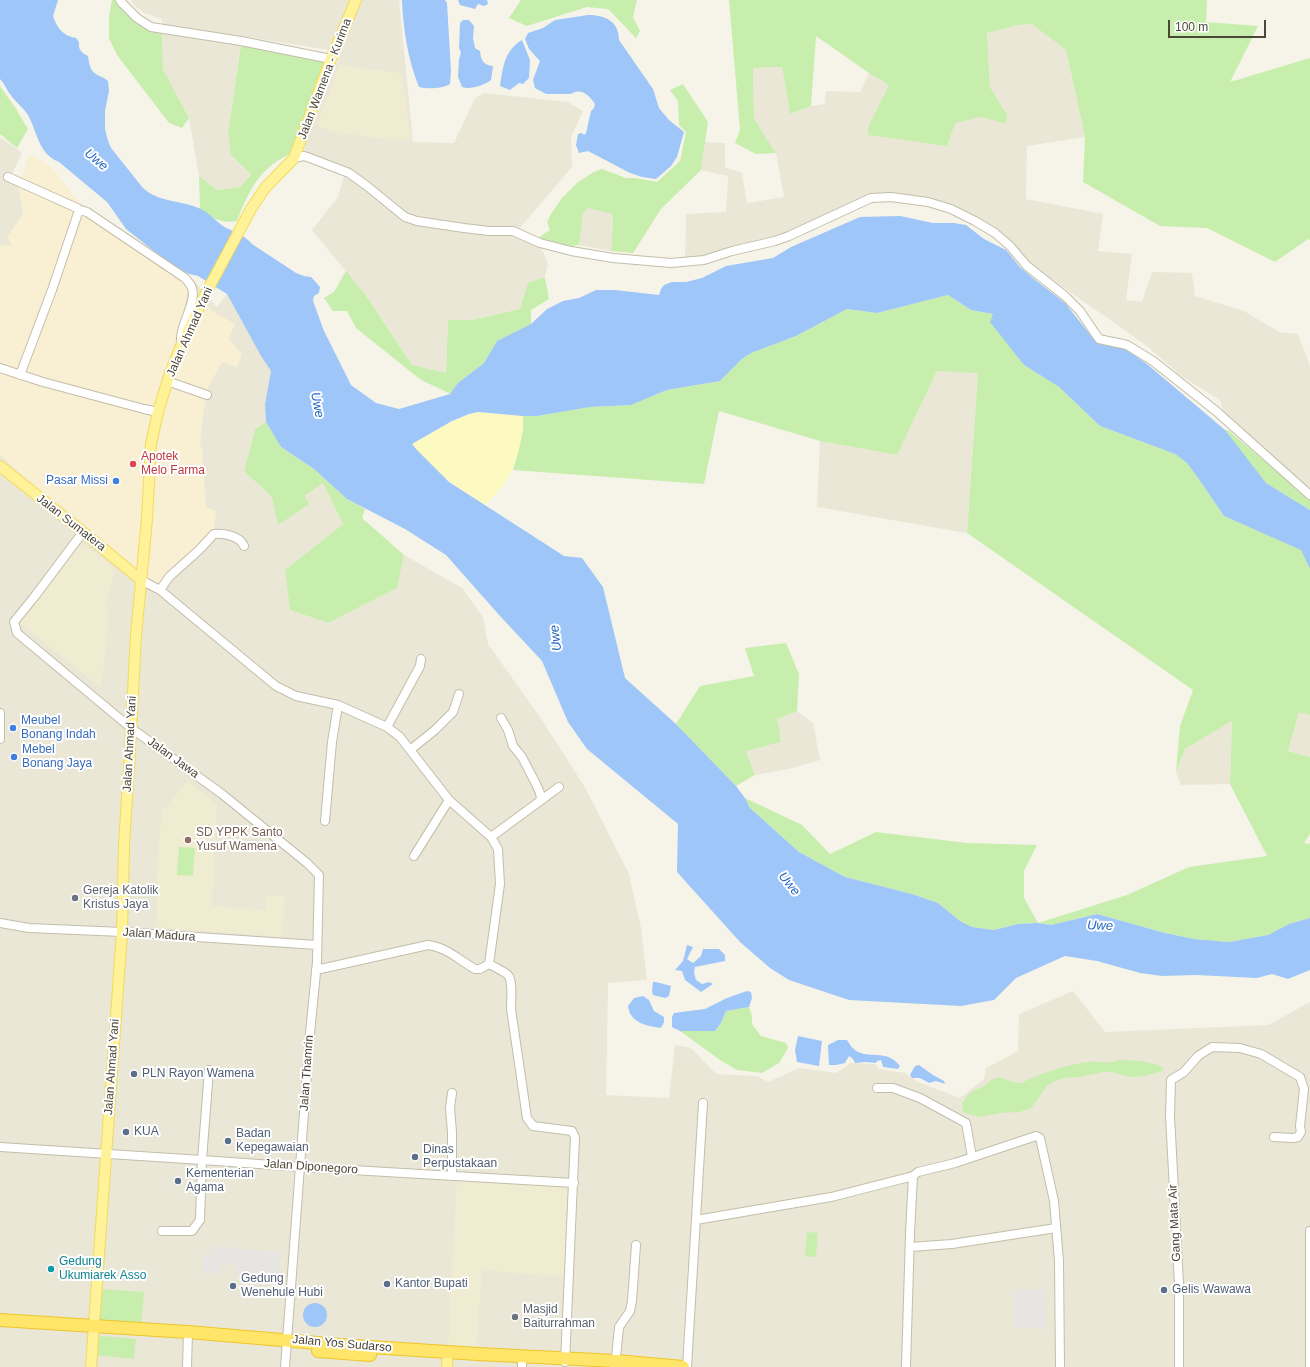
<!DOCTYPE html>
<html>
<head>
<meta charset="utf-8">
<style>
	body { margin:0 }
	#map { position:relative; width:1310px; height:1367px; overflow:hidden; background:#f6f4e9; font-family:Helvetica,sans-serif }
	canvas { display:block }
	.scale { position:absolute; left:1168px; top:20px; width:98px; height:18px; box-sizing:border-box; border:2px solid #4b4636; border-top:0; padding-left:5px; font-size:12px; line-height:14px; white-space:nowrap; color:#4b4636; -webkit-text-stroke:3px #fff; paint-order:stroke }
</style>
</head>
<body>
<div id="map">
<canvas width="1310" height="1367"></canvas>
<div class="scale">100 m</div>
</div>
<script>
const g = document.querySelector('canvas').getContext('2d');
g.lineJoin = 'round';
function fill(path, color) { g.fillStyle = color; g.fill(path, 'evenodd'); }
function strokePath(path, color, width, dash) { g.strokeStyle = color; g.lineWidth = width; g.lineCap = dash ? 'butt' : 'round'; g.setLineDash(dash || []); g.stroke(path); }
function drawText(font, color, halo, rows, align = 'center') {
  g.font = font + ' Helvetica,sans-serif'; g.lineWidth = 4; g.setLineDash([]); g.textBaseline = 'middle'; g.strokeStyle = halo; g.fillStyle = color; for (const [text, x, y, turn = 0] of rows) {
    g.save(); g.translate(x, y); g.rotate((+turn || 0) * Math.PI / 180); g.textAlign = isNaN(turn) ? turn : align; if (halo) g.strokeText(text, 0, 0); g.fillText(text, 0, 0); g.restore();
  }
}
const residential = new Path2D(`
	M131 0H399L413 142 454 143 475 98 484 93 568 102 583 111 571 137 572 167 520 228 538 238 548 264 545 277 528 283 521 309 473 320H448L446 373 412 365 367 297 312 230 338 197 347 167 305 153 304 147 341 52 242 36 228 132 231 155 251 175 240 187 217 190 199 176 189 118 163 69 162 19 144 13 134 5Z
	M1033 24 1066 50 1085 137 1027 146 1026 199 1103 214 1098 251 1132 254 1126 300 1142 302 1152 272 1192 273 1195 296 1244 311 1279 332 1298 334 1310 366V488L1301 480 1228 427 1220 400 1181 376 1147 346 1043 273 1029 262 1014 243 1000 232 982 220 975 219 950 206 865 197 789 234 704 257 685 259 686 214 726 212 728 176 701 170 705 142 725 143V167L742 173 747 203 784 197 776 153 754 119 753 68 782 67 790 114 811 106 825 104 826 91 860 92 869 73 889 85 868 127 955 123 982 117 1007 115 990 87 987 32 1018 25Z
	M0 137 22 153 11 176 85 205 193 280 217 307 227 294 261 356 271 371 265 404 266 422 255 429 244 471 272 497 309 504 305 497 323 483 343 524 285 570 290 610 328 623 397 588 404 555 462 588 483 617 488 644 540 717 586 789 629 874 641 928 647 980 608 983 606 1095 669 1098 675 1045 691 1048 716 1074 757 1076 768 1082 799 1068 836 1073 851 1063 876 1064 879 1069 905 1073 918 1082 960 1098 984 1079 986 1068 1018 1051 1019 1014 1073 991 1105 1032 1268 1025 1310 1002V1367H0Z
	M588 208 612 214 613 222 611 251 579 245 583 212Z
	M937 371 978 372 967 533 817 507 820 441 897 455Z
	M797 711 813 723 820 760 789 769 755 775 746 751 781 742 776 719Z
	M1299 711 1310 715V757L1288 751Z
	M1232 721 1230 784 1181 785 1176 772 1185 749Z`);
const commercial = new Path2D(`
	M29 154 50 165 83 207 191 281 211 310 235 324 229 339 242 354 237 368 222 362 208 388 203 415 200 448 202 447 206 507 216 511 214 532 157 588 67 518 0 455V245L12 246 7 237 23 214 18 186Z`);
const education = new Path2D(`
	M339 65 401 73 411 139H384L333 132 317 126Z
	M82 543 115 568 106 604 109 613 108 629 101 688 19 622Z
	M188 781 217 805 212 906 265 910 266 895 285 896 282 937 157 927V868L162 811Z
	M457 1179 570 1187 564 1277 482 1270 476 1349 448 1348Z`);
const green = new Path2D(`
	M112 0H117L143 23 162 27 163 69 189 118 182 128 169 123 117 55 109 38V16Z
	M521 0H637L633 17 640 31 636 38 608 9 587 7 527 26 509 18Z
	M729 0H1207L1206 22 1258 26 1230 82 1310 58V240L1308 239 1275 262 1207 228 1160 226 1083 182 1085 137 1066 50 1032 24 1018 25 987 33 990 87 1007 115 1006 124 982 117 955 123 947 146 868 135V127L889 85 869 73 816 36 811 106 790 114 782 67 753 68 754 119 776 153 756 154 735 143 740 130Z
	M241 45 328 60 292 153C260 167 249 190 237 221 221 224 213 218 200 209L199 176 217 190 240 187 251 175 231 155 228 132Z
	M683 84 708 122 701 170 661 209 633 253 611 251 613 222 612 214 588 208 583 213 579 245 570 246 538 238 550 230 547 222 551 214 562 198 578 182 594 172 602 169 626 178H635L657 182 680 161 686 132 679 125 678 101 670 90Z
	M0 86 16 109 28 129 17 148 0 134Z
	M346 271 367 297 412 365 446 373 448 320H473L520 309 528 283 545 277 549 299 531 310V324L497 341 484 363 458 383 451 394 421 380 356 328 347 311H333L324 298 334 292Z
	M948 295 971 310 993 314 1024 365 1059 387 1100 426 1175 454 1187 463 1198 478 1224 516 1302 550 1310 569V715L1299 712 1288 751 1310 757V834L1304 843 1310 844V918L1289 924 1268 935 1229 942 1194 939 1165 933 1097 914 1051 925 1038 923 1018 924 994 930 972 927 960 921 938 903 912 894 845 877 799 852 750 808 745 798 802 825 830 854 876 832 967 843 1037 845 1024 871V898L1038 923 1127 895 1189 867 1267 856 1230 784 1232 721 1185 749 1176 772 1180 726 1193 690 967 533 978 373 937 371 897 455 820 441 719 411 704 484 513 470 523 431V416H537L590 407 631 405 667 390 720 381 742 359 751 353 796 336 847 309 877 313Z
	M266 422 281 447 314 469 347 499 365 509 362 518 404 555 397 588 328 623 290 610 285 570 343 524 323 483 305 496 309 504 278 525 272 497 244 471 255 429Z
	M1225 430H1228L1310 500V510L1266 483 1220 433Z
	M786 643 799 674 797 711 777 719 781 742 746 751 755 775 736 786 676 724 700 686 754 676 745 648Z
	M179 847 195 848 193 876 177 875Z
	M749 1007 752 1016V1024L761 1036 786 1043 788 1048 779 1063 762 1073 737 1070 720 1060 680 1031H715L721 1023 726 1011Z
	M1119 1060C1133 1060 1150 1061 1163 1067L1162 1071 1144 1076 1129 1077 1113 1072H1104L1079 1077 1063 1078 1053 1082 1047 1086 1031 1108 1019 1112 1000 1113 980 1117 965 1113 963 1111 962 1104C964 1101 966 1096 969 1094 973 1090 978 1089 983 1087 987 1084 991 1079 996 1078 1006 1076 1016 1088 1025 1081 1046 1072 1065 1065 1088 1062 1099 1060 1107 1065 1119 1060Z
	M807 1232 818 1233 816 1257 805 1256Z
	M100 1289 144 1292 141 1326 99 1323Z
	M101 1336 136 1339 134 1359 95 1355 97 1339Z`);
const sand = new Path2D(`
	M478 412 523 416C523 440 517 465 504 484 498 492 491 499 485 505 458 488 430 470 412 444 433 432 454 418 478 412Z`);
const parking = new Path2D(`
	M211 1246 280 1252 278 1279 235 1275 236 1264 222 1263 220 1274 202 1273 203 1255H211Z
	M1013 1290H1046V1328H1013Z`);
const water = new Path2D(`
	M0 0H58L53 16C57 28 63 36 76 38L79 42C78 50 82 53 88 56 89 62 90 71 96 74 100 77 104 77 108 81L109 91 105 111V129L108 141 111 148 143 188C159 203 182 200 201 209 209 213 216 221 223 226 233 232 245 235 252 244L296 273 304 276 311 277 320 287 319 293 314 296 313 301 324 331 351 385 376 403 399 409 450 394 458 383 484 363 497 341 531 324 547 309 563 301 579 298 596 290H615L659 295 661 289 664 285 672 282H686L702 278 726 266 773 258 791 247 860 217 900 216 933 223H954L966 225 984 239 1006 250 1020 267 1034 279 1065 303 1096 342 1125 349 1147 364 1225 430 1266 483 1310 510V569L1301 550 1224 516 1198 478 1187 463 1175 454 1100 426 1059 387 1024 365 990 322 993 314 971 310 948 295 877 313 847 309 796 336 751 353 742 359 720 381 667 390 631 405 590 407 537 416H523L478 412 469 414 452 421 412 444 417 450 449 482 564 556 582 558 603 587 625 678 676 724 736 786 745 798 750 808 799 852 845 877 912 894 938 903 960 921 972 927 994 930 1018 924 1038 923 1051 925 1097 914 1165 933 1194 939 1229 942 1268 935 1289 924 1310 918V970L1288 979 1272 974 1257 978 1196 975 1162 976 1140 973 1097 961 1065 956 1016 978 994 1000 961 1006 849 1000 789 980 770 968 740 942 677 872 678 824 587 749 568 722 542 661 500 616 446 555 405 529 347 499 314 469 281 447 266 422 265 404 271 371 261 356 227 294 198 276 189 274 169 263 126 229 107 202 59 162C38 153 38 134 28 115 23 107 15 102 10 94 6 89 5 84 0 79Z
	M402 0H445L447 3 451 71 450 84C442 89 427 89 419 87 408 60 403 29 402 0Z
	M458 0H487L488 4 484 6 478 4 475 9 460 5Z
	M588 15C605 15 619 21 619 40L653 89 659 108 669 120 684 132 677 157 671 166 656 179 642 177 630 173 588 151 579 153 576 145 578 134 582 133 584 135 586 133 591 111 594 108 595 104C590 96 581 87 571 94H546L535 88 533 80 540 61 529 49 525 39 528 33 543 28 555 20Z
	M463 20H469L474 26 473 38 475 48 480 51C481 60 483 65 493 66L491 80C484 85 471 90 462 87L458 77 459 59 461 53 459 48 460 23Z
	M522 40 530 60 529 78 523 84 519 83 510 90 500 86C503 67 504 51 522 40Z
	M687 945 693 947 687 959 693 963 701 956 703 949H719L725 955V961L695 967 694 973 696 980 702 984 709 982 713 984 701 992 685 980 682 971 675 970 683 961Z
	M653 982H656L671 986 669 996 665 998 653 995 652 991Z
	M747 991 751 992 752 998 749 1007 726 1011 721 1023 715 1031H680L672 1027V1017L674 1013 705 1009 727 998Z
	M643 996 649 1000 654 1011 664 1017V1022L661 1028C647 1026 630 1023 628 1006L634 998Z
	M798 1036 822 1041 819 1066 797 1062 795 1050Z
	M838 1040H847C849 1043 852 1048 855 1050 869 1060 886 1048 900 1066L898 1069 883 1067 881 1060 877 1061 876 1063 866 1062 855 1063 853 1059 849 1056 845 1063 836 1065H829L828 1047V1045Z
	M919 1065 933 1075 944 1081 945 1084 936 1081 929 1083 920 1078H912L910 1075 915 1066Z
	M303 1315a12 12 0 1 1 24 0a12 12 0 1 1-24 0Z`);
const minor = new Path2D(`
	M120 0 123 4 137 18 151 27 241 41 331 59
	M294 158 304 156 310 158 349 173 367 186 405 217 417 221 464 228 489 231H513L540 243 571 251 613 258 671 263 704 260 732 251 775 241 789 236 871 198 891 197 928 202 951 209 975 221 995 233 1010 246 1027 266 1065 296 1080 311 1099 339 1127 345 1153 361 1216 411 1310 495
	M8 177 77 208 79 210 52 290 20 375
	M79 210 87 212 185 278C187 281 191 284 192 288 197 302 179 326 181 343
	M0 368 43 382 144 409 158 412
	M167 381 207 395
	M83 532 35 596 14 622 17 633 131 728 222 794 307 863 319 875 317 962 310 1033 285 1367
	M141 580 160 590 276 686 296 696 338 705 387 727 400 737 449 800 491 837 498 849 500 884 489 964
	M160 590 169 577 199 550 214 534C224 533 240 536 244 546
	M0 713V739
	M501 718 508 730 513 746 522 757 536 784 540 793 541 799
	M387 727 420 666 421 659
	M410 750 435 730 453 712 459 694
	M325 821 332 742 338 705
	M491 837 559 787
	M414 856 449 800
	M0 923 29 928 122 932 317 945
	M489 964C495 967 503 971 508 975 513 980 511 1002 511 1009L527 1118 533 1126 572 1131 575 1137 565 1362
	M316 970 428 945C446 947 459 960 475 969H480L489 964
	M877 1088H893L920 1098 966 1123 972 1157
	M0 1147 202 1160 301 1167 574 1183
	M452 1175V1132L450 1108 452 1093
	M696 1220 831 1197 913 1176 918 1172 955 1163 1036 1136 1040 1138 1054 1201 1059 1261 1060 1367
	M162 1231H192L200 1220 202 1160 209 1070
	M910 1247 952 1244 1056 1228
	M187 1367 188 1332
	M522 1367V1361
	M615 1367 619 1327 630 1311 632 1301 636 1245
	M687 1367 703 1103
	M906 1367 910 1233 913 1176
	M1179 1367V1284L1170 1116 1171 1080 1184 1072 1198 1056 1212 1047 1240 1048 1261 1054 1300 1077 1304 1089 1300 1126 1301 1132 1298 1137 1293 1138 1274 1137
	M1310 1367V1231`);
const major = new Path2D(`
	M0 466 83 532 141 580
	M91 1367 122 932 124 845 129 768 136 635 147 519 151 444 158 412 170 373 181 346 206 293 251 209 265 188 294 158 331 59 356 0
	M447 1367 448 1352`);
const highway = new Path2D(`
	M0 1320 188 1332 340 1345 478 1354 616 1361 683 1367
	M318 1351 370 1355`);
const markers = [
	[133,464,4,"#e0444e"],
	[116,481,4,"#3f7fe0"],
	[13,728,4,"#3f7fe0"],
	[14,757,4,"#3f7fe0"],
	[188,840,4,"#8d6e63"],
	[75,898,4,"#6b7280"],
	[134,1074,4,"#5c6f8a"],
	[126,1132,4,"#5c6f8a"],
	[228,1141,4,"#5c6f8a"],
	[415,1157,4,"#5c6f8a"],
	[178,1181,4,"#5c6f8a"],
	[51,1269,4,"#0f9aa8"],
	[387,1284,4,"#5c6f8a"],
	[233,1286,4,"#5c6f8a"],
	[1164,1290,4,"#5c6f8a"],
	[515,1317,4,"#6b7280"]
];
const streetNames = [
	["Jalan Wamena - Kurima",325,79,-69],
	["Jalan Ahmad Yani",190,332,-66],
	["Jalan Sumatera",71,523,38],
	["Jalan Ahmad Yani",130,744,-87],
	["Jalan Jawa",173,758,36],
	["Jalan Madura",159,935,4],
	["Jalan Ahmad Yani",112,1067,-86],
	["Jalan Thamrin",307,1073,-86],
	["Jalan Diponegoro",311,1167,4],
	["Gang Mata Air",1175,1223,-93],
	["Jalan Yos Sudarso",342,1344,5]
];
const healthNames = [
	["Apotek",141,457],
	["Melo Farma",141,471]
];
const shopNames = [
	["Pasar Missi",108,481,"right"],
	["Meubel",21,721],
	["Bonang Indah",21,735],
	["Mebel",22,750],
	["Bonang Jaya",22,764]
];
const educationNames = [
	["SD YPPK Santo",196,833],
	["Yusuf Wamena",196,847]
];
const worshipNames = [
	["Gereja Katolik",83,891],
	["Kristus Jaya",83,905],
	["Masjid",523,1310],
	["Baiturrahman",523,1324]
];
const serviceNames = [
	["PLN Rayon Wamena",142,1074],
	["KUA",134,1132],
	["Badan",236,1134],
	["Kepegawaian",236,1148],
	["Dinas",423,1150],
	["Perpustakaan",423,1164],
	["Kementerian",186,1174],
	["Agama",186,1188],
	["Gedung",241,1279],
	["Wenehule Hubi",241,1293],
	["Kantor Bupati",395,1284],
	["Gelis Wawawa",1172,1290]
];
const cultureNames = [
	["Gedung",59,1262],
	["Ukumiarek Asso",59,1276]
];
const waterNames = [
	["Uwe",96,160,40],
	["Uwe",317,405,79],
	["Uwe",556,638,-97],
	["Uwe",789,884,51],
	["Uwe",1100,926,2]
];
fill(residential, '#eae7d6');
fill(commercial, '#f9efd2');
fill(education, '#f0ecd1');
fill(green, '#c7eead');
fill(sand, '#fdfac1');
fill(parking, '#e7e5e1');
fill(water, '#9fc6f8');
strokePath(minor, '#c3beaa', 10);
strokePath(major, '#f1db5c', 12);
strokePath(highway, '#eec52a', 14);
strokePath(minor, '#fff', 8);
strokePath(major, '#fff298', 10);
strokePath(highway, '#ffe56a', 12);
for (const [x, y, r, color] of markers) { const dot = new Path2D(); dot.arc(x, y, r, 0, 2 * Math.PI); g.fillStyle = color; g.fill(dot); strokePath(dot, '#fff', 1.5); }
drawText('12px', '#4b4636', '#fff', streetNames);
drawText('12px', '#be3a42', '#fff', healthNames, 'left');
drawText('12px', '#366cbe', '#fff', shopNames, 'left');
drawText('12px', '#785e54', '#fff', educationNames, 'left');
drawText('12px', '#5b616d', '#fff', worshipNames, 'left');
drawText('12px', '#4e5e75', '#fff', serviceNames, 'left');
drawText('12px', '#0d838f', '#fff', cultureNames, 'left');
drawText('italic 13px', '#2266c3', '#fff', waterNames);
</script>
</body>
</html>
